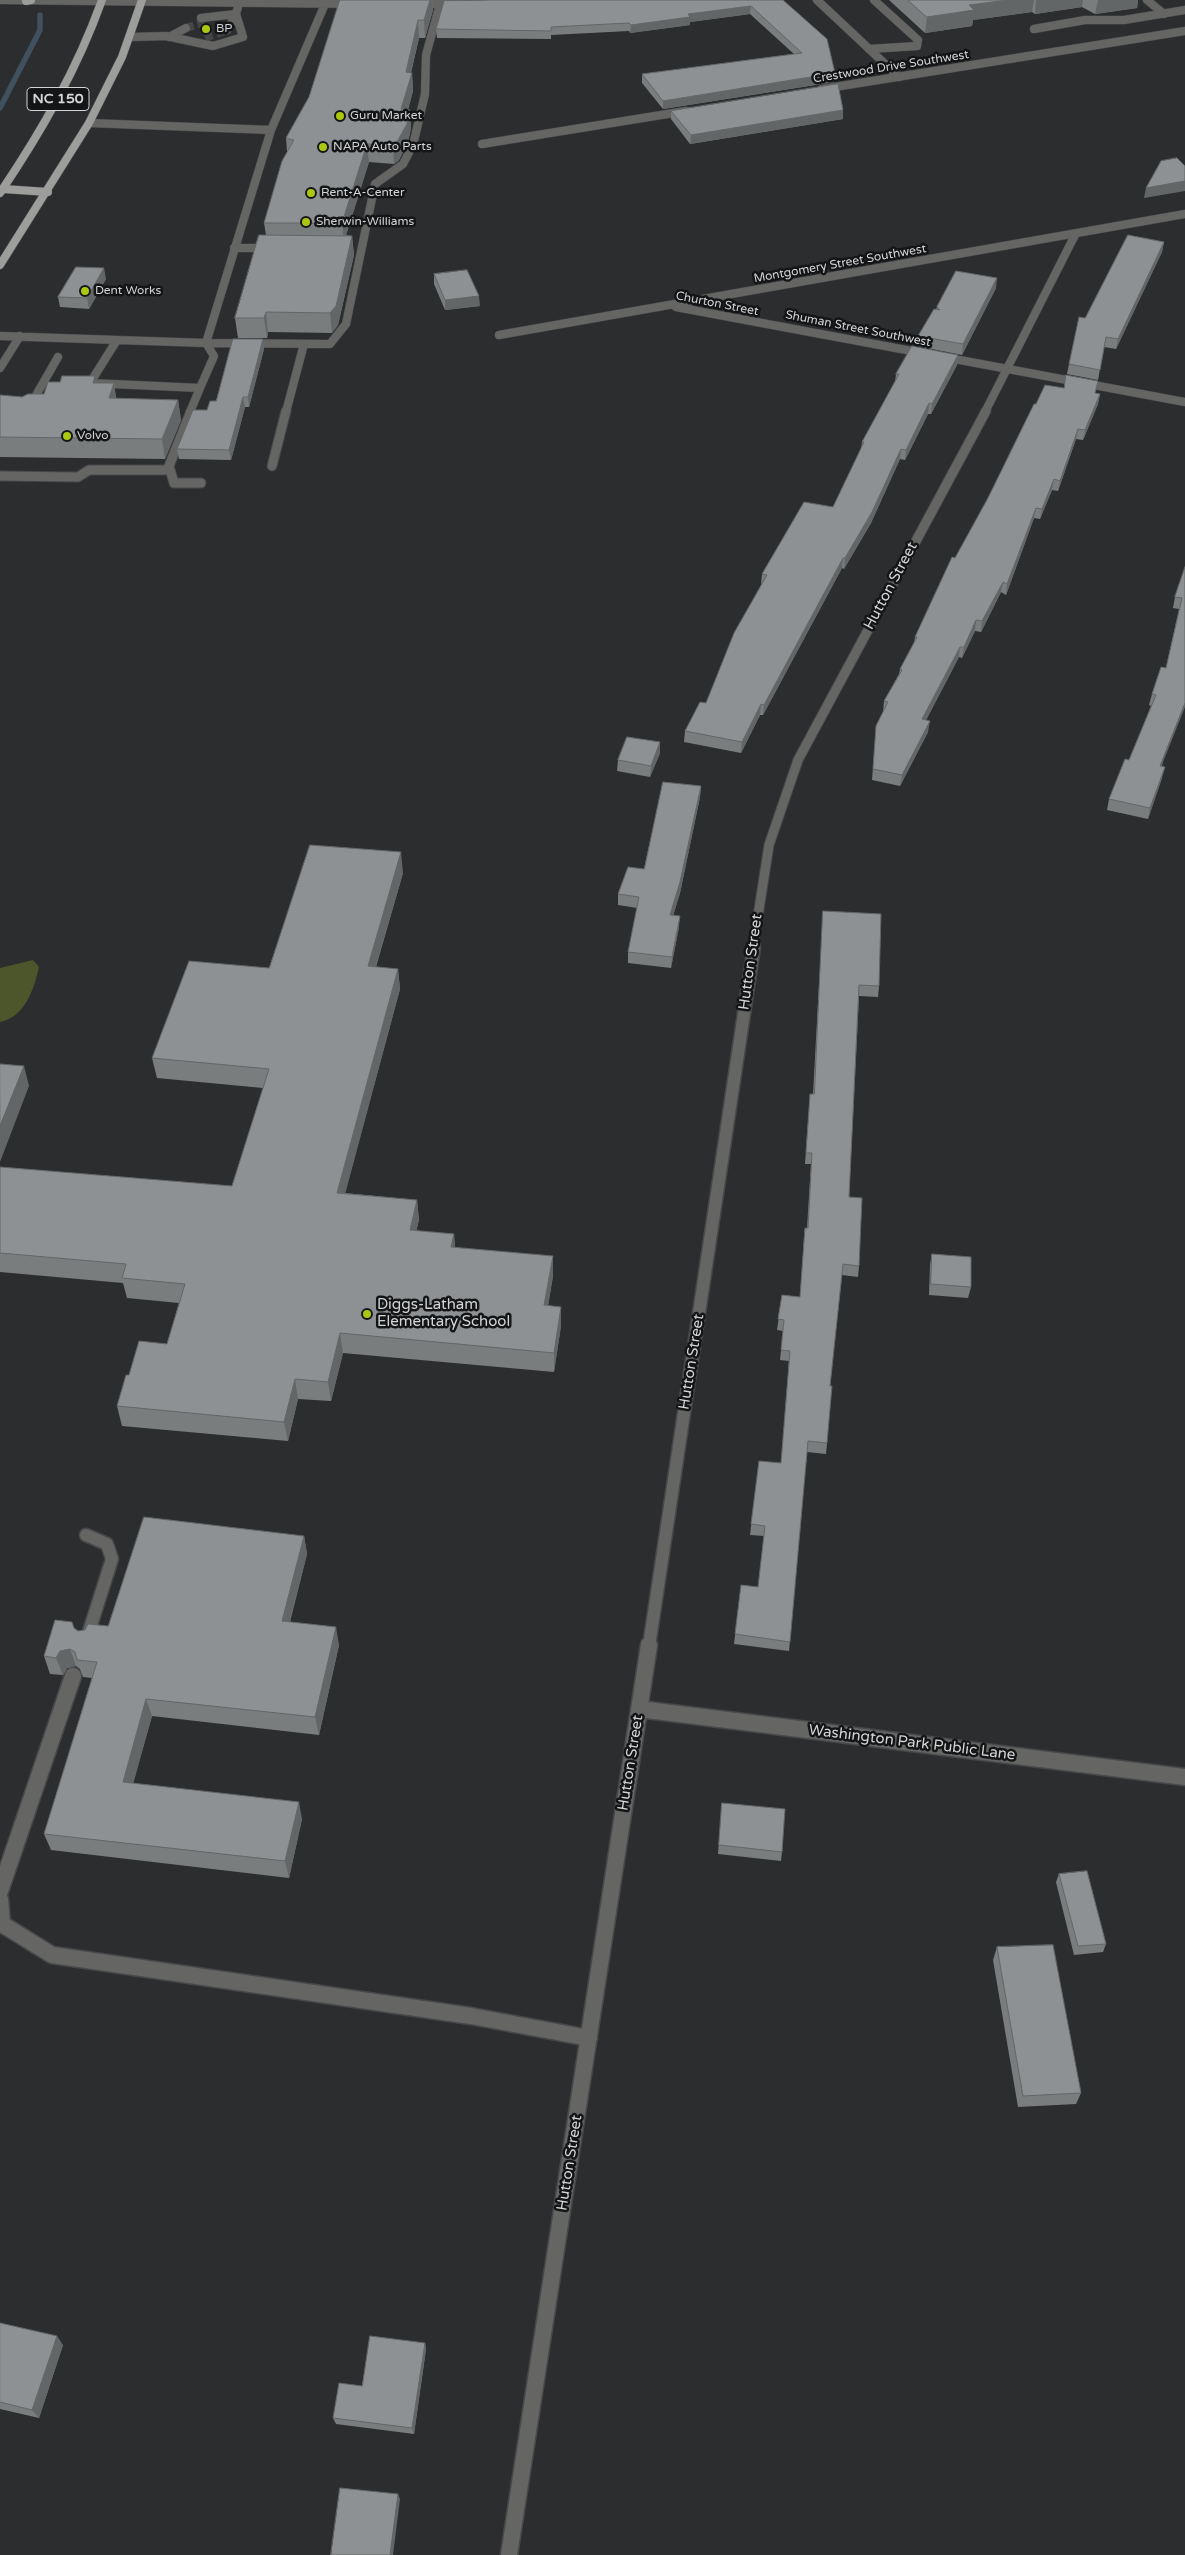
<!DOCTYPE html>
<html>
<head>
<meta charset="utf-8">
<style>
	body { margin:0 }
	canvas { display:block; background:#2b2d2f }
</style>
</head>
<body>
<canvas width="1185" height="2555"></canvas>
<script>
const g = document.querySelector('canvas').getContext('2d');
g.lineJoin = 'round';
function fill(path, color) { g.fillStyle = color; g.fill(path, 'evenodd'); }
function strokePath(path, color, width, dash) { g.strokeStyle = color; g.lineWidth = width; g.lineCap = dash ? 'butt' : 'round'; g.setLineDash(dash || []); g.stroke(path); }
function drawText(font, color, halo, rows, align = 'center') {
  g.font = font + ' "Varela Round",sans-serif'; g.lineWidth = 5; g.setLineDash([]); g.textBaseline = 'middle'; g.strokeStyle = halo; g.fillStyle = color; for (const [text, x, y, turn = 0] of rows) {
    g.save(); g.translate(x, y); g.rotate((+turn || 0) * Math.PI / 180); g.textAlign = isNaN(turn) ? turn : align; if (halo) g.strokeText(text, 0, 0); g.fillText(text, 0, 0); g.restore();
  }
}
const green = new Path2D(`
	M33 960 39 967C34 989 25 1017 0 1022V968Z`);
const stream = new Path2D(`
	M0 108 40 30V15`);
const minorTunnel = new Path2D(`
	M186 28 208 21
	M205 38 227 30`);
const minorFar3 = new Path2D(`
	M0 0 354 4
	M817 0 899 77
	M1147 0 1164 14
	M417 4H459
	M201 18 236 14
	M1034 29 1085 20H1124L1185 10
	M227 30 236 14
	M131 37 166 36 213 46 243 37 236 14 239 3
	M169 37 186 28
	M869 49 917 46 918 40 874 0
	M822 89 1185 31
	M271 130 325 4
	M482 144 686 111
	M234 248H272
	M676 307 1185 402
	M499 335 1185 214
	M0 336 206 343 271 130 89 123
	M117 340 90 383 200 388 214 356 206 343
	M206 343 330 344 346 324 375 184 403 164 413 145 425 94 426 55 440 4
	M0 368 20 336
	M0 409 27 411 58 357
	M190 412 200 388
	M286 412 304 344
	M985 412 1075 235`);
const minorFar2 = new Path2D(`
	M191 411 169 466 174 483H201
	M272 466 286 411
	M0 476 78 477 89 470H170
	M753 948 769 845 798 760 986 411`);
const minorFar1 = new Path2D(`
	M86 1535 107 1544 112 1559 86 1641
	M649 1646 754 947`);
const minor = new Path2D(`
	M639 1709 1185 1777
	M0 1891 73 1676
	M0 1899 2 1924 52 1955 471 2016 589 2038
	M509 2555 649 1645`);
const major = new Path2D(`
	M26 1 31 0
	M3 189 48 192
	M0 193C41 132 77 70 102 0
	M0 265 89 123 122 57 142 0`);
const wall = new Path2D(`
	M340 0H432L433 10 425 38H419L411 73H412L413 91 408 110H410L411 128 408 142 399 160 394 164 369 162 346 235 352 236 354 255 338 325 332 333 268 332 267 338H238L235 318 266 235 264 223 287 152 286 138 309 97Z
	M783 0 835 73 834 82 663 109 642 83V74L794 54 750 14 690 22V25L630 33 629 31 551 35V39L437 38 436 29Z
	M889 0H1138L1137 8 1095 14 1082 7 1035 14 1032 12 973 20 972 26 925 33Z
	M843 110V119L690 144 671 119V111Z
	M1164 242 1162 252 1116 349 1104 347 1098 380 1067 374 1069 364 1085 318Z
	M434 274 480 306 445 310 434 284Z
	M106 279 89 309 60 307 58 297Z
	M996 288 962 355 917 346 918 336 936 309 937 307Z
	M263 339 264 349 249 407H245L231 460 179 459 177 449 207 410 216 401Z
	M958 355 957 365 931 414H928L905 460 900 459 871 523 844 569 842 568 763 715H760L741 753 684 742 685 731 706 703 761 585 762 574 833 507 861 450 862 442 895 382 896 374Z
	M96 383H114L116 399 178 400 181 420 165 459 0 457V395L22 397 44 394Z
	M1095 393 1100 394 1098 404 1083 440 1076 439 1058 491 1052 490 1040 519 1034 518 1006 595 1001 592 981 632 975 631 962 658 959 657 926 720 928 732 900 786 872 780 876 726 883 712 884 701 899 674 900 669 914 643 915 637 955 558 988 498 1036 404Z
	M1185 567 1162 767V778L1148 819 1107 810 1109 799 1129 760 1151 706 1149 705 1152 694 1166 668 1179 609 1173 608 1175 597Z
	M660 753 650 777 617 771 618 760Z
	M701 786 700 797 680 893 673 916 679 927 671 968 628 963V952L637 908 618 905V894L644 869Z
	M403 873 376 967 398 969 400 989 345 1193 417 1200 419 1220 416 1231 454 1234 455 1248 553 1256V1276L548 1305 561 1326 554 1372 343 1353 331 1401 298 1399 288 1441 122 1426 117 1406 129 1375 167 1344 179 1303 127 1298 123 1283 0 1272V1167L232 1186 263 1088 157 1078 152 1058 269 968Z
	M823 911 879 986 878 997 859 996 849 1197 859 1266 858 1277 842 1275 830 1386 827 1443 826 1454 807 1452 789 1651 734 1644 741 1585 758 1587 764 1536 750 1535 759 1461 781 1463 789 1361 780 1360 783 1331 777 1330 782 1295 800 1297 804 1238 805 1228H807L811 1164H805L810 1094H813Z
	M932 1254 971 1287 968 1298 929 1295 930 1265Z
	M304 1536 307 1554 290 1622 339 1645 319 1735 152 1716 133 1783 302 1819 289 1878 51 1850 44 1834 92 1678 83 1677 80 1669 76 1666 67 1668 63 1675 50 1674 44 1656 74 1629 78 1631 108 1626Z
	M722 1803 782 1852 781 1861 718 1854Z
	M1059 1874 1106 1944 1103 1952 1074 1955 1056 1882Z
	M997 1947 1081 2093 1076 2104 1018 2107 993 1960Z
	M0 2323 63 2345 39 2418 0 2409Z
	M425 2343 426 2349 414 2434 336 2424 333 2418 362 2386Z`);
const shadedWall = new Path2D(`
	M430 0H432L433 10 425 38 424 20Z
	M1008 0H1034L1032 12 973 20 972 26 925 33 927 17 969 5Z
	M1036 0H1083L1082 7 1035 14Z
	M1098 0H1138L1137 8 1095 14Z
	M751 6 750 14 690 22V25L630 33 631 25 688 14Z
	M418 20 419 38 408 85 412 73 413 91 402 128 401 109 406 72Z
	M835 73 834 82 663 109V101Z
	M410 110 411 128 408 142 399 160 394 164 393 145Z
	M843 110V119L690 144 691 135Z
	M367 144 369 162 344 242 342 223Z
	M1185 181V191L1144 198 1146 188Z
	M352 236 354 255 338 325 332 333 330 313Z
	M1164 242 1162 252 1116 349 1118 339Z
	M104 268 106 279 89 309 87 298Z
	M997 278 996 288 962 355 963 344Z
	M479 296 480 306 445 310V300Z
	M266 312 268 332 267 338 264 318Z
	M263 339 264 349 249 407 248 397Z
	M958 355 957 365 931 414 932 404Z
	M95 376 99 396 93 383Z
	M114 383 117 403 109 398Z
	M1100 394 1098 404 1083 440 1085 430Z
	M243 397 245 407 231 460 229 450Z
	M178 400 181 420 165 459 162 439Z
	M929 403 928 414 905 460 906 450Z
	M1078 429 1076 439 1058 491 1060 481Z
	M901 449 900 459 871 523 844 569 845 558Z
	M1054 479 1052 490 1040 519 1042 509Z
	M1036 508 1034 518 1006 595 1007 584Z
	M843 558 842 568 763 715 764 705Z
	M1003 582 1001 592 981 632 982 621Z
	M976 620 975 631 962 658 964 647Z
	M960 647 959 657 921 730 922 719Z
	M1185 703V707L1157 777 1160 766Z
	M761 704 760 715 741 753 742 742Z
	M930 721 928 732 900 786 902 775Z
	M660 742V753L650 777 651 766Z
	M1165 767 1162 778 1148 819 1150 808Z
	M701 786 700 797 680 893 670 926V915Z
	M401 852 403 873 370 986 368 966Z
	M680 916 679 927 671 968 672 957Z
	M398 969 400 989 340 1213 337 1193Z
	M24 1066 29 1086 0 1162V1126Z
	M417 1200 419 1220 412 1250 410 1230Z
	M454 1234 455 1254 451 1247Z
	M553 1256V1276L545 1325 544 1305Z
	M561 1307V1326L554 1372V1353Z
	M340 1333 343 1353 331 1401 328 1382Z
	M295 1379 298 1399 288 1441 284 1422Z
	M304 1536 307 1554 285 1639 282 1621Z
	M336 1627 339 1645 319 1735 315 1717Z
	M70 1649 76 1666 67 1668 63 1675 56 1658 60 1651Z
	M146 1699 152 1716 129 1799 123 1782Z
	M299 1802 302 1819 289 1878 285 1861Z
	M57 2336 63 2345 39 2418 32 2410Z
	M425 2343 426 2349 414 2434 412 2428Z
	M398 2494 400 2499 393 2555H390Z`);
const building = new Path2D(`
	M340 0H430L424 20H418L406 72 412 73 401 109 410 110 407 124 397 142 393 145 367 144 342 223H264L282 161 294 140 286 138 309 97Z
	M492 0H783L827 39 835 73 663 101 642 74 802 53 751 6 688 14 690 17 631 25 629 23 551 27V31L436 29 444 1Z
	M908 0H1008L969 5 974 10 927 17Z
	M838 84 843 110 691 135 671 111Z
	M1177 158 1185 166V181L1146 188 1161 161Z
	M259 235 352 236 336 306 330 313 266 312 264 318H235Z
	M1128 235 1164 242 1118 339 1106 337 1100 370 1069 364 1079 317 1085 318Z
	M76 267 104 268 87 298 58 297Z
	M467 270 479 296 445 300 434 274Z
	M956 271 997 278 963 344 918 336 934 309 940 310 937 307Z
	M233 339H263L248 397H243L229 450 177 449 193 410H207L210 401H216Z
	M912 346 958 355 932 404 929 403 906 450 901 449 872 512 845 558H843L764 705 761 704 742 742 685 731 700 702 706 703 734 633 767 575 762 574 804 502 833 507 864 442H862L899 374H896Z
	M1066 375 1098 381 1095 393 1100 394 1085 430 1078 429 1060 481 1054 479 1042 509 1036 508 1007 584 1003 582 982 621 976 620 964 647H960L922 719 930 721 902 775 873 769 876 726 888 702 884 701 902 670 900 669 917 637H915L952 557 955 558 988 498 1034 404H1036L1045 385 1064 388Z
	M62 376H95L93 383H114L109 398 178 400 162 439 0 437V395L22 397 28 394H44L48 382H60Z
	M1185 567V703L1160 766 1165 767 1150 808 1109 799 1125 759 1129 760 1156 695 1152 694 1161 667 1166 668 1182 598 1175 597Z
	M627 737 660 742 651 766 618 760Z
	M663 782 701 786 680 882 670 915 680 916 672 957 628 952 639 897 618 894 628 867 644 869Z
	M310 845 401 852 368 966 398 969 337 1193 417 1200 410 1230 454 1234 451 1247 553 1256 544 1305 561 1307 554 1353 340 1333 328 1382 295 1379 284 1422 117 1406 126 1375H129L139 1341 167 1344 185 1284 122 1278 126 1264 0 1253V1167L232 1186 269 1069 152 1058 189 961 269 968Z
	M823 911 881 914 879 986 859 985 849 1197 862 1198 859 1266 843 1264 830 1386H832L827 1443 808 1441 790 1642 735 1634 741 1585 758 1587 765 1526 751 1524 759 1461 781 1463 790 1351 781 1350 784 1320 778 1319 782 1295 800 1297 805 1228H808L812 1153H806L810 1094H814Z
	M0 1064 24 1066 0 1126Z
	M932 1254 971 1257V1287L931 1284Z
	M144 1517 304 1536 282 1621 336 1627 315 1717 146 1699 123 1782 299 1802 285 1861 44 1834 97 1662 77 1660 75 1652 70 1649 60 1651 56 1658 44 1656 55 1620 72 1622 74 1628 78 1631 85 1630 88 1624 108 1626Z
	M722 1803 785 1809 782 1852 719 1845Z
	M1087 1871 1106 1944 1078 1946 1059 1874Z
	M1053 1945 1081 2093 1023 2096 997 1947Z
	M0 2323 57 2336 32 2410 0 2402Z
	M370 2336 425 2343 412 2428 333 2418 339 2383 362 2386Z
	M340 2488 398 2494 390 2555H331Z`);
const markers = [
	[206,29,5,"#acc612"],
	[340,116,5,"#acc612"],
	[323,147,5,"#acc612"],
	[311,193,5,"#acc612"],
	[306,222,5,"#acc612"],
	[85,291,5,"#acc612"],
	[67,436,5,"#acc612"],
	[367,1314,5,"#acc612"]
];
const farPoinames = [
	["BP",216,29],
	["Guru Market",350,116],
	["NAPA Auto Parts",333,147],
	["Rent-A-Center",321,193],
	["Sherwin-Williams",316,222],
	["Dent Works",95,291],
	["Volvo",77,436]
];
const farStreetnames = [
	["Crestwood Drive Southwest",891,67,-9],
	["Montgomery Street Southwest",840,264,-10],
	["Churton Street",717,304,11],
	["Shuman Street Southwest",858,329,11]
];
const shields = [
	[58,99,62]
];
const shieldNames = [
	["NC 150",58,99]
];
const streetNames = [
	["Hutton Street",891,586,-62],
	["Hutton Street",751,962,-82],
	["Hutton Street",692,1362,-81],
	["Washington Park Public Lane",912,1743,7],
	["Hutton Street",631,1763,-81],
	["Hutton Street",570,2163,-81]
];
const poiNames = [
	["Diggs-Latham",377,1305],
	["Elementary School",377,1322]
];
fill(green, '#4d562b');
strokePath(stream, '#40505e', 5.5);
strokePath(minorTunnel, '#444648', 8, [8, 4]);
strokePath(minorFar3, '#46484a', 9);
strokePath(minorFar2, '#46484a', 11);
strokePath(minorFar1, '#46484a', 15);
strokePath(minor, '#46484a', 19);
strokePath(major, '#46484a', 9);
strokePath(minorFar3, '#656564', 8);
strokePath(minorFar2, '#656564', 9);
strokePath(minorFar1, '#656564', 12);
strokePath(minor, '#656564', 16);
strokePath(major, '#9d9d9b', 8);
fill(wall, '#7a7d7e');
fill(shadedWall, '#636667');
fill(building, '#8e9193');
strokePath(building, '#636667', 1);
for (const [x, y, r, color] of markers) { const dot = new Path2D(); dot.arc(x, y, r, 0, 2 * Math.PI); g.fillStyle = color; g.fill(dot); strokePath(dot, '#141516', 2); }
drawText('12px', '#d2d4d5', '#141516', farPoinames, 'left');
drawText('12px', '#d2d4d5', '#141516', farStreetnames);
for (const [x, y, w] of shields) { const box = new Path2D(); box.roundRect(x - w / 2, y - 11.5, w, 23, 4); g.fillStyle = '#141516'; g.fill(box); strokePath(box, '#d2d4d5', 1); }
drawText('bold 14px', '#d2d4d5', null, shieldNames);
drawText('15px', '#d2d4d5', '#141516', streetNames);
drawText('15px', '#d2d4d5', '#141516', poiNames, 'left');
</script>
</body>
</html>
